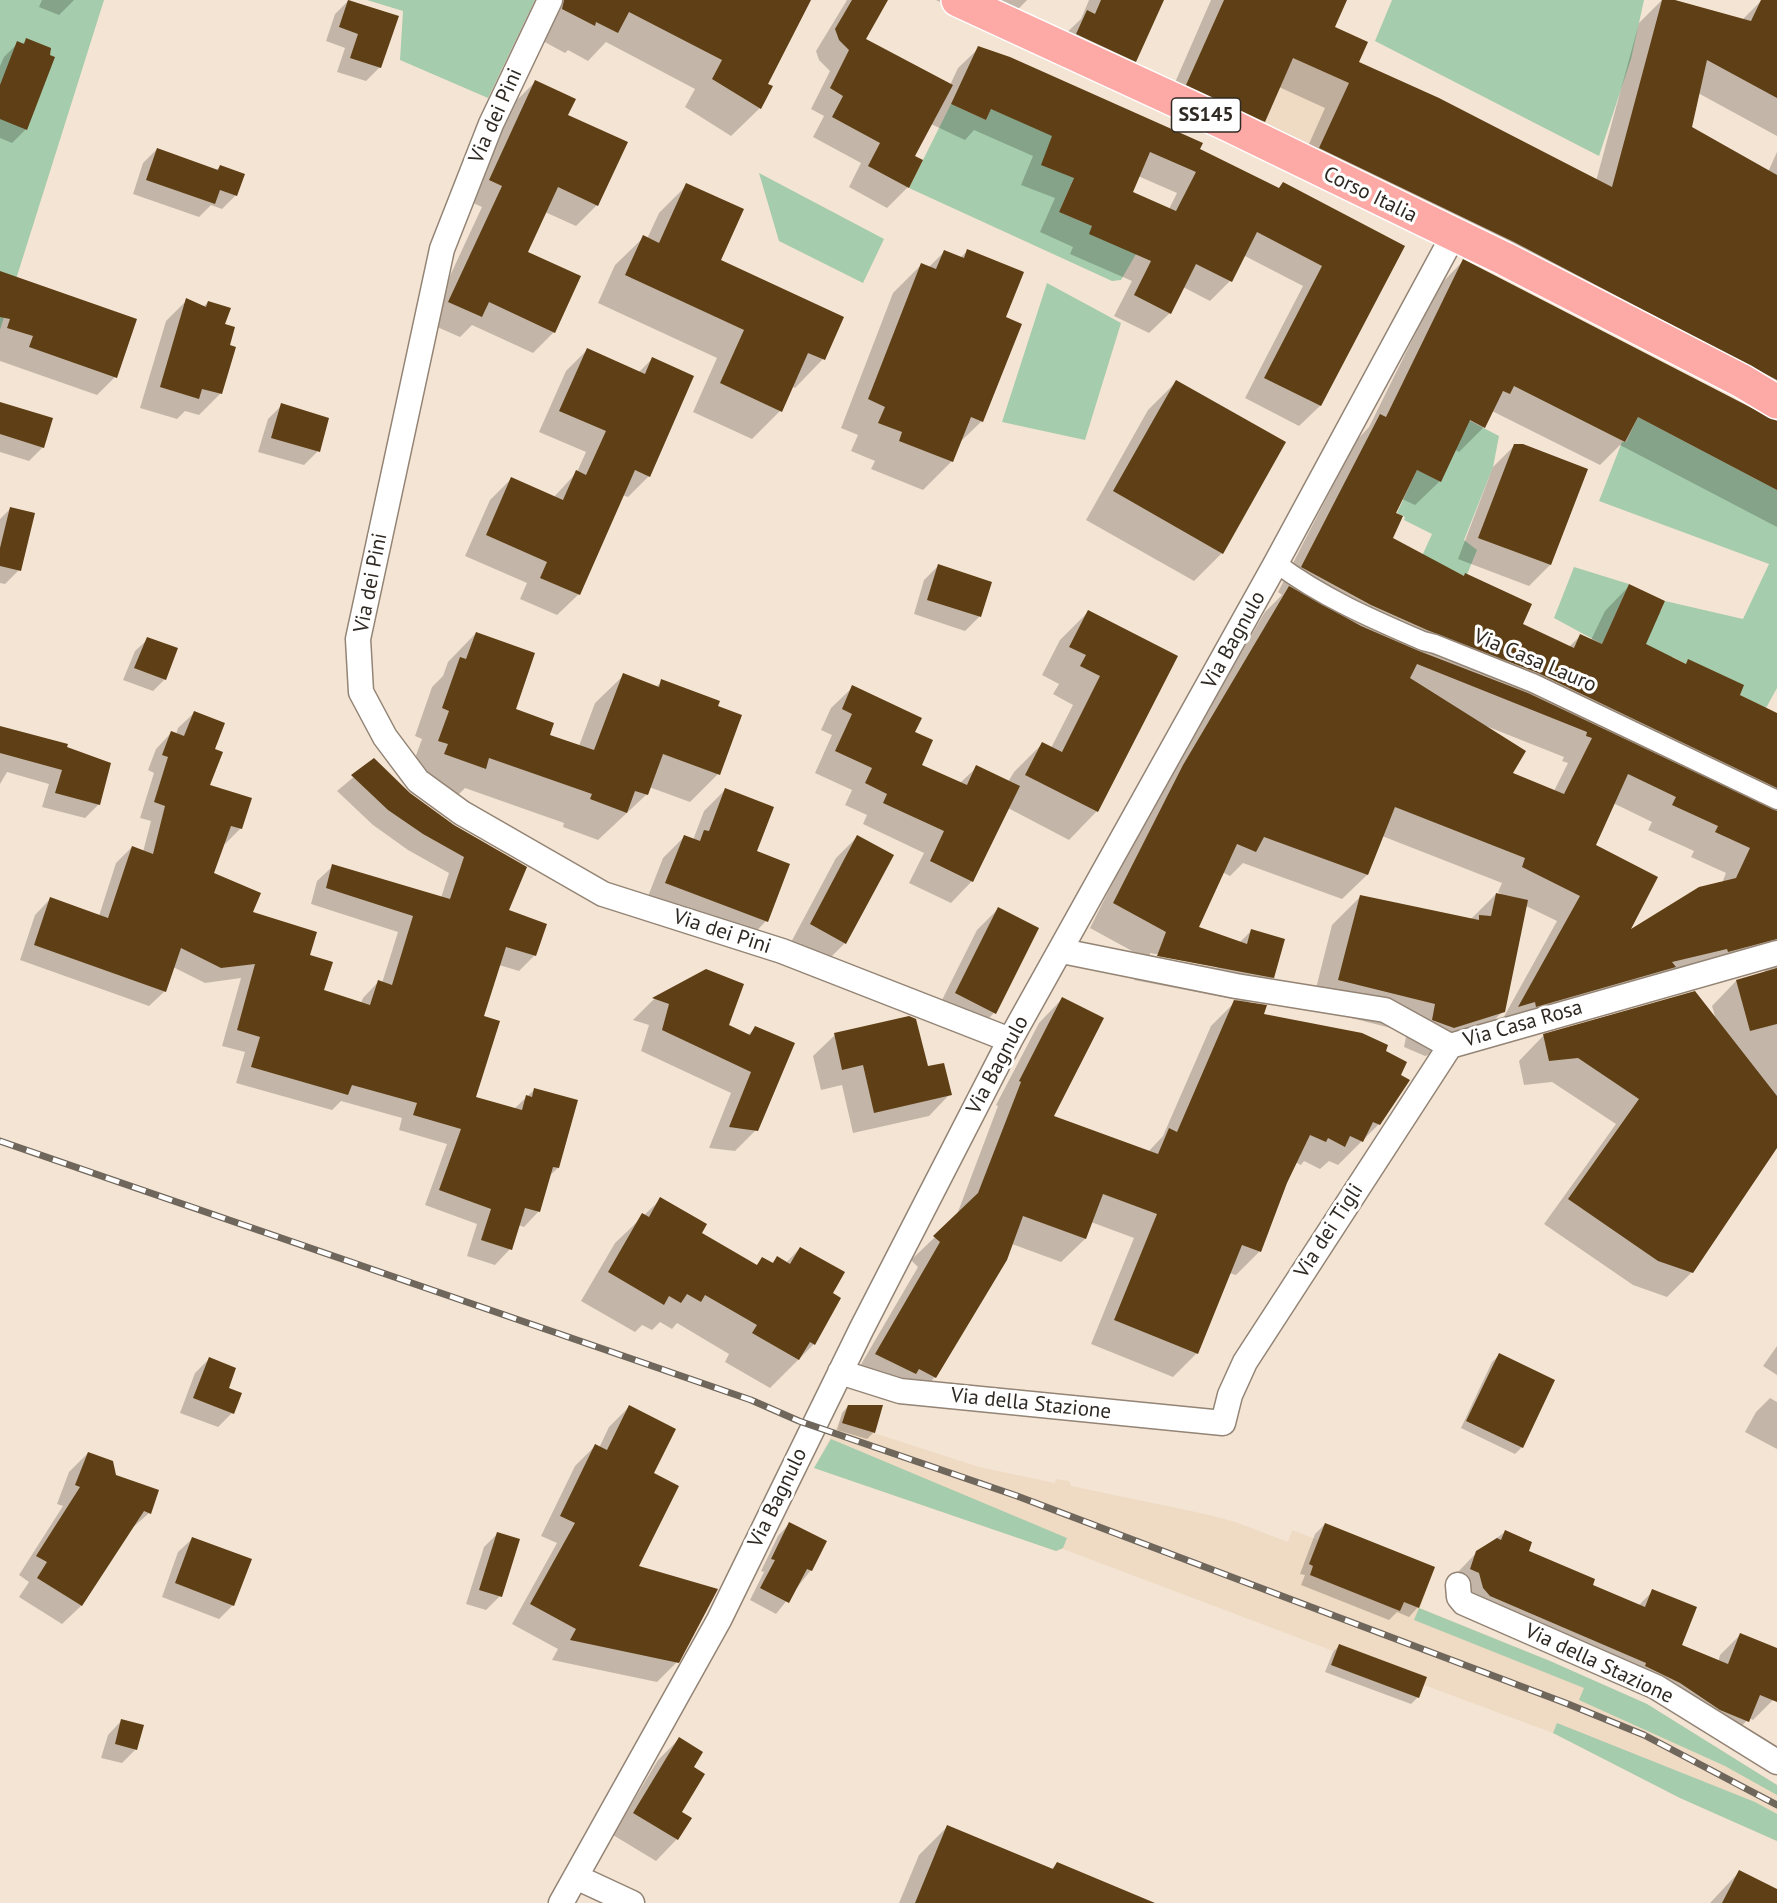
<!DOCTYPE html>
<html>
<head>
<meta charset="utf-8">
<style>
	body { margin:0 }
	canvas { display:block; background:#f4e4d3 }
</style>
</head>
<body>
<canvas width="1777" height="1903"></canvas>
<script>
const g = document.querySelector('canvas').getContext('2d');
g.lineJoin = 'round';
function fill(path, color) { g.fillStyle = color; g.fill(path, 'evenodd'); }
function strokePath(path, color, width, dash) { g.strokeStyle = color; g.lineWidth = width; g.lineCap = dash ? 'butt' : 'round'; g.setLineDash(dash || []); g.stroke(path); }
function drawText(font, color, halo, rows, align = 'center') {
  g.font = font + ' "PT Sans",sans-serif'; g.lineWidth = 6; g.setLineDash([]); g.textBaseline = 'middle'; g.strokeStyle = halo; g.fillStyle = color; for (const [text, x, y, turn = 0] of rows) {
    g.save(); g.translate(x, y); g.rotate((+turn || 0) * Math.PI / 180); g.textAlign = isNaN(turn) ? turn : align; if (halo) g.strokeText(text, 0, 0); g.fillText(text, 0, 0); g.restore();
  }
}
const built = new Path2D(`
	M1285 3 1368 42 1319 149 1236 110Z
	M848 1405 843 1423 979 1467 1055 1483 1056 1479 1069 1481 1071 1486 1205 1514 1235 1522 1288 1542 1292 1530 1318 1540 1325 1523 1435 1567 1420 1608 1550 1661 1647 1704 1777 1785V1841L1680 1798 1553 1733 1424 1685 1419 1698 1331 1665 1336 1652 1063 1549 1056 1551 814 1468Z`);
const green = new Path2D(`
	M0 0H104L0 330Z
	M367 0H535L488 98 400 60 403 11Z
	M1392 0H1644L1631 59 1599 156 1375 41Z
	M951 104 986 120 991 109 1089 143 1059 212 1092 226 1136 254 1121 280 1112 281 909 188Z
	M759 173 884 239 863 283 779 241Z
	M1047 283 1121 323 1085 440 1002 422Z
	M1455 413 1499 436 1493 467 1464 540 1477 550 1466 577 1422 556 1432 534 1404 520 1405 517 1397 513 1417 470 1440 481Z
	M1638 417 1777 490V688L1766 708 1740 695 1743 685 1689 660 1686 664 1673 657 1627 659 1651 607 1661 611 1665 601 1743 619 1769 564 1599 501 1622 442H1626Z
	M1574 567 1629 584 1602 644 1554 618Z
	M831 1439 1067 1538 1063 1548 1056 1551 814 1468Z
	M1419 1608 1550 1661 1647 1704 1777 1785V1795L1725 1766 1579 1700 1584 1688 1414 1620Z
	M1557 1723 1755 1802 1777 1814V1841L1680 1798 1553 1733Z`);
const shadow = new Path2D(`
	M42 0H74L59 15 39 7Z
	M349 0 397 17 380 67 366 81 337 72 345 48 326 41 335 14Z
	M562 0H804L766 84 760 108 731 136 685 107 695 89 606 42 588 61 568 50 565 53 541 40Z
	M847 0H886L864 39 950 85 958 68 979 48 1278 189 1283 184 1403 246 1320 406 1299 426 1245 398 1303 286 1243 255 1230 281 1210 301 1183 287 1170 313 1149 333 1114 316 1132 281 1070 254 1073 247 1040 232 1055 198 1021 185 1033 156 974 130 965 140 931 124 913 157 921 161 908 187 887 208 849 187 861 163 813 137 824 116 811 109 830 71 819 60 816 51ZM1138 176 1177 193 1169 209 1131 193Z
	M936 0H1027L998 30Z
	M1089 0H1162L1135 61 1110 85 1062 37 1081 19Z
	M1211 0H1345L1333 27 1357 62 1596 181 1639 23 1662 0 1742 20 1762 0 1777 7V136L1698 93 1690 128 1768 172 1777 152V527L1620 445 1600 465 1492 411 1484 427 1459 452 1454 449 1440 481 1415 505 1402 499 1394 513 1391 539 1463 577 1466 574 1521 625 1569 647 1581 635 1591 640 1605 611 1629 586 1644 645 1685 665 1689 661 1738 696 1777 715V1145L1692 1272 1667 1297 1633 1285 1544 1224 1616 1124 1552 1082 1524 1085 1519 1061 1543 1036 1694 993 1716 1020 1712 1006 1736 981 1765 972 1762 967 1496 1031 1557 921 1526 906 1503 1011 1475 1040 1425 1056 1404 1047 1407 1032 1311 1008 1332 925 1360 897 1470 920 1496 894 1504 896 1498 892 1502 883 1382 836 1367 875 1342 899 1243 863 1230 876 1222 872 1197 928 1239 943 1251 931 1273 977 1246 1004 1263 1015 1379 1124 1338 1165 1329 1161 1320 1169 1304 1161 1301 1165 1295 1162 1260 1251 1236 1275 1229 1273 1197 1353 1173 1377 1091 1344 1134 1238 1091 1222 1085 1239 1061 1262 1012 1244 935 1377 911 1401 853 1378 918 1267 911 1260 956 1217 998 1106 996 1105 1039 1023 1062 999 1052 1117 1148 1152 1163 1136 1211 1026 1237 1000 1134 980 1143 957 1090 928 1159 791 1265 612 1282 595 1278 592 1356 441 1369 427 1439 286 1463 261 1773 422 1762 411 1726 389 1489 267 1296 173 1325 108 1279 87 1264 121 1239 146 1163 110ZM1486 726 1564 757 1562 761 1568 763 1554 791 1511 774ZM1613 803 1652 822 1648 830 1694 851 1691 857 1726 873 1722 883 1627 933 1594 845ZM1150 953 1212 964 1218 968 1150 956Z
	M27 40 26 129 12 143 0 138V66L4 57 18 43 21 45Z
	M535 82 567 115 597 205 576 226 545 212 526 253 554 332 533 353 472 325 460 337 428 323 482 207 469 201 514 103Z
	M157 149 216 170 220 167 236 195 222 209 211 205 199 217 133 194 143 163Z
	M687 185 719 260 843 317 823 359 795 388 791 386 780 411 752 439 693 412 717 358 598 303 615 265 644 237 647 239 659 213Z
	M967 251 1004 318 982 421 958 444 952 461 923 490 871 469 875 461 851 451 858 435 841 428 893 293 921 265 928 268 944 252 960 258Z
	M187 300 203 307 208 302 224 325 228 346 234 348 220 394 199 415 185 411 177 419 140 408 166 321Z
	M0 316 135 320 115 377 97 395 0 361Z
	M587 350 638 373 652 359 649 476 628 497 622 495 579 594 557 615 520 599 527 583 465 556 490 500 511 479 553 498 577 472 586 452 539 432 566 371Z
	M1176 382 1222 553 1194 581 1086 520 1148 410Z
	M0 404 43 447 29 461 0 452Z
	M282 405 318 451 304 465 258 452 268 419Z
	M1514 446 1550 565 1529 586 1458 559 1493 467Z
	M11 508 19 570 5 584 0 583V519Z
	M938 566 990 582 979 617 965 631 914 614 924 580Z
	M1088 612 1176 657 1097 811 1069 840 1008 808 972 881 951 903 909 883 924 853 863 824 867 815 845 805 852 790 815 773 832 735 821 730 831 708 853 687 913 732 920 765 960 783 977 767 1008 782 1014 772 1042 744 1051 748 1073 705 1053 694 1059 684 1042 675 1060 640Z
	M476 633 514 710 548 735 579 746 595 703 624 675 656 687 662 681 718 774 690 802 649 787 646 795 598 840 563 827 564 823 465 788 456 797 411 769 422 739 415 736 432 687 443 676 448 662Z
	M148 639 165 679 153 691 123 680 135 651Z
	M194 713 213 750 208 786 241 828 225 844 223 843 212 874 251 913 308 956 323 991 361 1003 363 998 378 982 382 983 398 932 311 904 317 881 333 866 441 898 449 873 408 850 373 825 337 791 374 760 409 794 453 826 507 911 545 925 534 956 519 971 499 965 482 1017 474 1098 514 1109 534 1090 558 1168 548 1177 539 1211 524 1227 518 1225 510 1249 495 1265 467 1256 477 1224 425 1205 447 1144 399 1130 402 1118 341 1101 332 1110 236 1083 245 1052 222 1046 241 978 205 983 173 967 165 991 149 1006 20 960 35 915 50 899 99 916 116 863 132 847 143 852 151 821 140 818 154 773 148 770 156 749 171 733 176 735 178 728Z
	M0 727 66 748 99 804 85 818 42 807 49 784 7 772 0 784Z
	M726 789 766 921 745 943 645 904 663 858 684 837 693 840 704 811Z
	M857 837 845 943 824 964 789 946 836 858Z
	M998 909 994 1013 973 1034 935 1014 977 930Z
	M706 971 727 1026 748 1035 755 1028 756 1130 735 1151 709 1148 731 1093 641 1051 649 1025 633 1020 653 1000Z
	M835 1035 927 1068 950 1094 929 1116 853 1133 842 1085 821 1090 813 1056Z
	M661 1199 700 1233 756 1266 762 1259 771 1264 777 1258 786 1263 800 1248 831 1294 814 1344 770 1388 725 1362 729 1354 677 1323 672 1329 660 1322 652 1330 642 1325 635 1332 581 1301 615 1243Z
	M1777 1346V1375L1763 1366Z
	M1499 1355 1522 1447 1515 1454 1461 1428 1492 1362Z
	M209 1359 227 1389 232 1413 218 1427 180 1413 195 1373Z
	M1770 1398 1777 1402V1449L1745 1432 1756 1412Z
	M848 1406 874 1432 867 1439 837 1430 842 1413Z
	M629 1407 652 1474 637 1567 677 1662 657 1682 552 1660 558 1649 512 1624 557 1543 541 1536 575 1466 595 1446 599 1448 609 1427Z
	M88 1453 149 1513 129 1531 81 1606 62 1624 19 1597 29 1582 19 1575 63 1506 57 1504 69 1472Z
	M789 1524 811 1570 776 1614 750 1600 764 1572 761 1571 778 1536Z
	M1325 1524 1418 1607 1409 1617 1397 1612 1389 1620 1301 1585 1305 1575 1300 1574 1315 1534Z
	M1505 1532 1527 1552 1591 1586 1638 1606 1653 1591 1680 1646 1718 1662 1720 1655 1740 1635 1777 1649V1691L1773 1700 1753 1720 1749 1718 1728 1741 1700 1730 1643 1693 1451 1589 1457 1573 1477 1552Z
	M498 1533 500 1596 486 1610 466 1604 484 1547Z
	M193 1538 233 1605 219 1619 162 1597 178 1552Z
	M1339 1646 1418 1697 1411 1704 1325 1672 1333 1652Z
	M122 1720 136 1749 122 1763 101 1758 108 1735Z
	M679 1739 692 1767 680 1813 677 1839 656 1861 613 1835 658 1760Z
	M947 1827 1051 1870 1057 1863 1153 1903H899L919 1855Z
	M1739 1872 1777 1891V1903H1710Z`);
const building = new Path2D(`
	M348 0 399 16 381 68 350 58 358 34 339 27Z
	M564 0H811L768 84 773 86 761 109 712 79 722 60 629 12 618 33 596 22 595 26 562 9Z
	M852 0H888L866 39 953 85 915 156 923 160 909 188 868 166 880 143 832 117 843 96 830 88 849 50 839 40 835 29Z
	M1101 0H1164L1136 62 1076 34 1087 10 1095 14Z
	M1224 0H1347L1335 27 1368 42 1359 62 1439 98 1612 187 1662 0H1675L1751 21 1761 0H1777V98L1707 60 1692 127 1777 175V380L1514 242 1319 148 1349 83 1293 58 1265 122 1186 85Z
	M26 38 51 48 50 55 55 57 27 130 0 119V85L17 41 24 44Z
	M978 46 1010 57 1203 143 1200 149 1279 188 1283 182 1405 246 1321 406 1264 378 1322 266 1257 232 1232 282 1196 264 1171 314 1134 295 1151 261 1089 234 1092 226 1059 212 1074 178 1041 165 1052 136 991 109 986 120 951 104ZM1150 152 1196 172 1176 211 1133 192Z
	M535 80 576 99 568 115 628 142 598 206 558 187 528 252 581 276 555 333 489 302 482 317 448 302 502 186 489 180Z
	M157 148 218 170 220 165 245 174 237 196 220 190 215 204 146 180Z
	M686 183 744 209 721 260 844 317 825 360 808 353 782 412 720 383 744 330 625 275 643 235 659 243Z
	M967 249 1024 272 1006 317 1022 324 983 422 971 417 953 462 899 441 902 432 878 423 885 407 868 399 921 263 936 269 944 250 964 258Z
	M1463 259 1777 421V490L1638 417 1625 442 1514 386 1510 394 1503 391 1485 428 1470 420 1441 482 1417 470 1396 513 1403 516 1393 538 1464 576 1465 573 1532 604 1523 624 1574 648 1580 634 1602 644 1629 584 1665 601 1646 644 1686 664 1688 659 1744 685 1740 695 1777 713V788L1538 673 1427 630 1371 605 1301 567 1380 414 1386 417Z
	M0 271 137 319 117 378 29 347 33 336 7 328 10 319 0 317Z
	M186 298 206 307 208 301 231 308 225 324 235 327 230 345 236 347 222 394 202 389 199 399 160 387Z
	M587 348 645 374 652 357 694 376 650 477 635 470 580 595 540 578 547 562 486 535 511 477 563 500 576 470 586 475 606 431 559 411Z
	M1176 380 1286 442 1223 554 1113 491Z
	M0 402 53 418 44 448 0 434Z
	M281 403 329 418 320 452 271 438Z
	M1514 444H1523L1588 469 1551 565 1478 538Z
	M10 507 35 513 21 571 0 566V548Z
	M938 564 992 582 981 617 927 600Z
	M1289 586 1361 626 1419 651 1528 693 1777 811V939L1728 952 1727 949 1672 962 1676 967 1536 1007 1535 1002 1518 1007 1580 896 1522 867 1525 858 1395 807 1368 875 1264 837 1256 852 1237 844 1199 927 1247 944 1251 929 1285 939 1274 978 1157 956 1166 932 1113 903 1183 765ZM1417 664 1587 732 1586 736 1592 738 1564 794 1513 773 1526 751 1410 678ZM1628 774 1676 797 1672 805 1718 826 1715 832 1750 848 1736 878 1699 887 1631 929 1658 877 1596 845Z
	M1088 610 1178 656 1098 812 1025 775 1042 742 1062 752 1100 676 1080 666 1086 655 1069 647Z
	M476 632 535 653 516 709 554 723 550 735 594 750 623 673 659 687 661 679 720 701 718 706 742 715 720 775 663 754 648 795 635 791 627 813 590 799 592 794 489 758 486 769 444 754 448 744 438 741 449 711 442 708 460 657 466 659Z
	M147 637 178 648 166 680 134 668Z
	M852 685 922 718 915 732 933 740 922 765 967 785 976 765 1020 786 973 882 930 861 944 831 883 803 887 794 865 783 872 768 835 751 852 714 842 709Z
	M194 711 225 723 215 749 223 752 210 785 252 798 242 829 231 826 214 873 261 893 253 912 317 932 310 955 333 962 324 990 370 1005 378 980 392 985 413 916 326 888 332 864 450 899 464 857 423 834 388 810 351 775 374 758 410 793 454 825 527 867 509 910 547 924 536 956 506 947 484 1016 500 1021 476 1097 522 1110 526 1095 532 1097 534 1088 578 1100 559 1168 553 1167 540 1212 525 1208 512 1250 481 1240 491 1209 439 1190 461 1129 413 1115 417 1103 352 1085 348 1095 251 1067 260 1037 237 1030 255 964 221 968 181 948 166 992 34 945 50 897 108 918 132 846 153 854 165 806 154 802 168 757 162 755 171 731 184 736Z
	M0 726 68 744 67 747 111 763 100 805 55 793 62 770 0 753Z
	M725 788 774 807 757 851 790 864 768 922 665 883 684 835 700 841 704 830 709 831Z
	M857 835 894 855 846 944 810 924Z
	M1496 893 1528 900 1505 1012 1454 1028 1432 1020 1435 1004 1338 980 1360 895 1479 920V915L1491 916Z
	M998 907 1039 928 996 1014 955 993Z
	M1777 968V1024L1750 1031 1736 980Z
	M706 969 744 984 729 1025 750 1035 755 1026 795 1043 758 1131 729 1127 751 1072 662 1030 669 1004 652 998Z
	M1695 991 1777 1096V1148L1693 1273 1658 1261 1568 1199 1639 1099 1578 1058 1549 1061 1543 1034Z
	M1062 997 1104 1018 1054 1116 1158 1154 1169 1128 1177 1132 1234 1000 1267 1005 1264 1014 1362 1033 1388 1045 1386 1051 1407 1062 1401 1075 1410 1080 1380 1125 1373 1122 1363 1142 1350 1136 1345 1147 1328 1138 1326 1142 1310 1135 1287 1183 1261 1252 1242 1245 1198 1354 1114 1320 1157 1214 1103 1194 1086 1239 1023 1216 1007 1260 936 1378 919 1369 916 1374 875 1354 940 1242 933 1236 978 1193 1021 1082 1019 1081Z
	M909 1016 916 1019 928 1066 944 1063 952 1095 874 1113 863 1065 842 1070 834 1033Z
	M660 1197 707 1224 702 1233 757 1265 762 1257 773 1263 777 1256 790 1264 800 1247 845 1272 833 1293 841 1298 815 1345 810 1342 799 1360 752 1333 757 1325 705 1295 701 1302 687 1294 681 1303 669 1296 664 1305 608 1272 642 1213 649 1217Z
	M1499 1353 1555 1380 1523 1448 1466 1421Z
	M209 1357 236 1368 229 1388 242 1393 234 1414 193 1398Z
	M629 1405 676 1429 654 1473 679 1486 639 1566 718 1589 679 1663 570 1640 576 1629 530 1604 575 1523 560 1516 595 1444 607 1450Z
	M848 1405H883L875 1433 842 1423Z
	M88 1452 113 1461 116 1475 159 1490 151 1514 144 1511 82 1606 37 1578 47 1562 36 1556 80 1487 75 1485Z
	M789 1522 827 1541 812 1571 807 1569 789 1603 760 1588 775 1560 771 1559Z
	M1325 1523 1435 1567 1419 1608 1404 1602 1400 1611 1310 1575 1313 1566 1309 1564Z
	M1505 1530 1532 1542 1529 1551 1595 1579 1593 1585 1645 1607 1652 1589 1697 1607 1682 1645 1728 1664 1740 1633 1777 1648V1702L1760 1695 1749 1722 1720 1710 1680 1683 1645 1666 1646 1663 1490 1596 1483 1588 1479 1573 1470 1569 1476 1551 1497 1538 1501 1540Z
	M497 1532 520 1539 502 1597 479 1590Z
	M192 1537 252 1559 234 1606 175 1583Z
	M1339 1644 1427 1677 1419 1698 1331 1665Z
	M121 1719 144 1725 137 1750 115 1744Z
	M679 1737 703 1752 694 1767 705 1774 682 1812 692 1818 678 1840 633 1813Z
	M947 1825 1053 1869 1057 1862 1155 1903H915Z
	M1739 1870 1777 1889V1903H1722Z`);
const pedestrian = new Path2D(`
	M1276 563C1321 597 1372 619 1423 641L1435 644 1533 683 1777 800`);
const minor = new Path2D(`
	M550 0 491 124 442 249 358 639 361 692 385 737 418 781 462 813 603 894 782 951 1010 1040
	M1062 951 1236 986 1385 1010 1450 1046 1777 953
	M840 1372 900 1391 1223 1423 1230 1395 1245 1362 1450 1046
	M1458 1585 1459 1597 1464 1603 1656 1687 1777 1762
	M576 1877 632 1903
	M561 1903 719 1620 861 1330 1010 1040 1276 563 1453 236`);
const primary = new Path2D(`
	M958 0 1229 125 1505 259 1742 381 1777 402`);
const rail = new Path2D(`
	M0 1141 751 1400 799 1421 1017 1496 1568 1704 1644 1735 1777 1805`);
const shields = [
	[1206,115,69]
];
const shieldNames = [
	["SS145",1206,115]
];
const streetNames = [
	["Via dei Pini",496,116,-66],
	["Corso Italia",1370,195,26],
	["Via dei Pini",371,583,-79],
	["Via Bagnulo",1234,640,-61],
	["Via Casa Lauro",1535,661,23],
	["Via dei Pini",722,932,18],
	["Via Casa Rosa",1523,1024,-16],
	["Via Bagnulo",998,1065,-62],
	["Via dei Tigli",1329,1231,-57],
	["Via della Stazione",1031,1404,6],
	["Via Bagnulo",778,1498,-64],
	["Via della Stazione",1599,1664,25]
];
fill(built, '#efdac3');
fill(green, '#a5ccac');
fill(shadow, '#0003');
fill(building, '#5f3f15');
strokePath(pedestrian, '#938475', 21);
strokePath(minor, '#938475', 27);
strokePath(primary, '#fff', 36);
strokePath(pedestrian, '#fff', 18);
strokePath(minor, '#fff', 24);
strokePath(primary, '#fda9a6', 33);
strokePath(rail, '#6f665c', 7);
strokePath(rail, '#fff', 4.5, [14]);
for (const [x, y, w] of shields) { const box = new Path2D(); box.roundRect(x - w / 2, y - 17, w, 34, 4.5); g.fillStyle = '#fff'; g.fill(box); strokePath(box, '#2f2923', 1.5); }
drawText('bold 20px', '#2f2923', null, shieldNames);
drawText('21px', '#2f2923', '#fff', streetNames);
</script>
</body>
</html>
